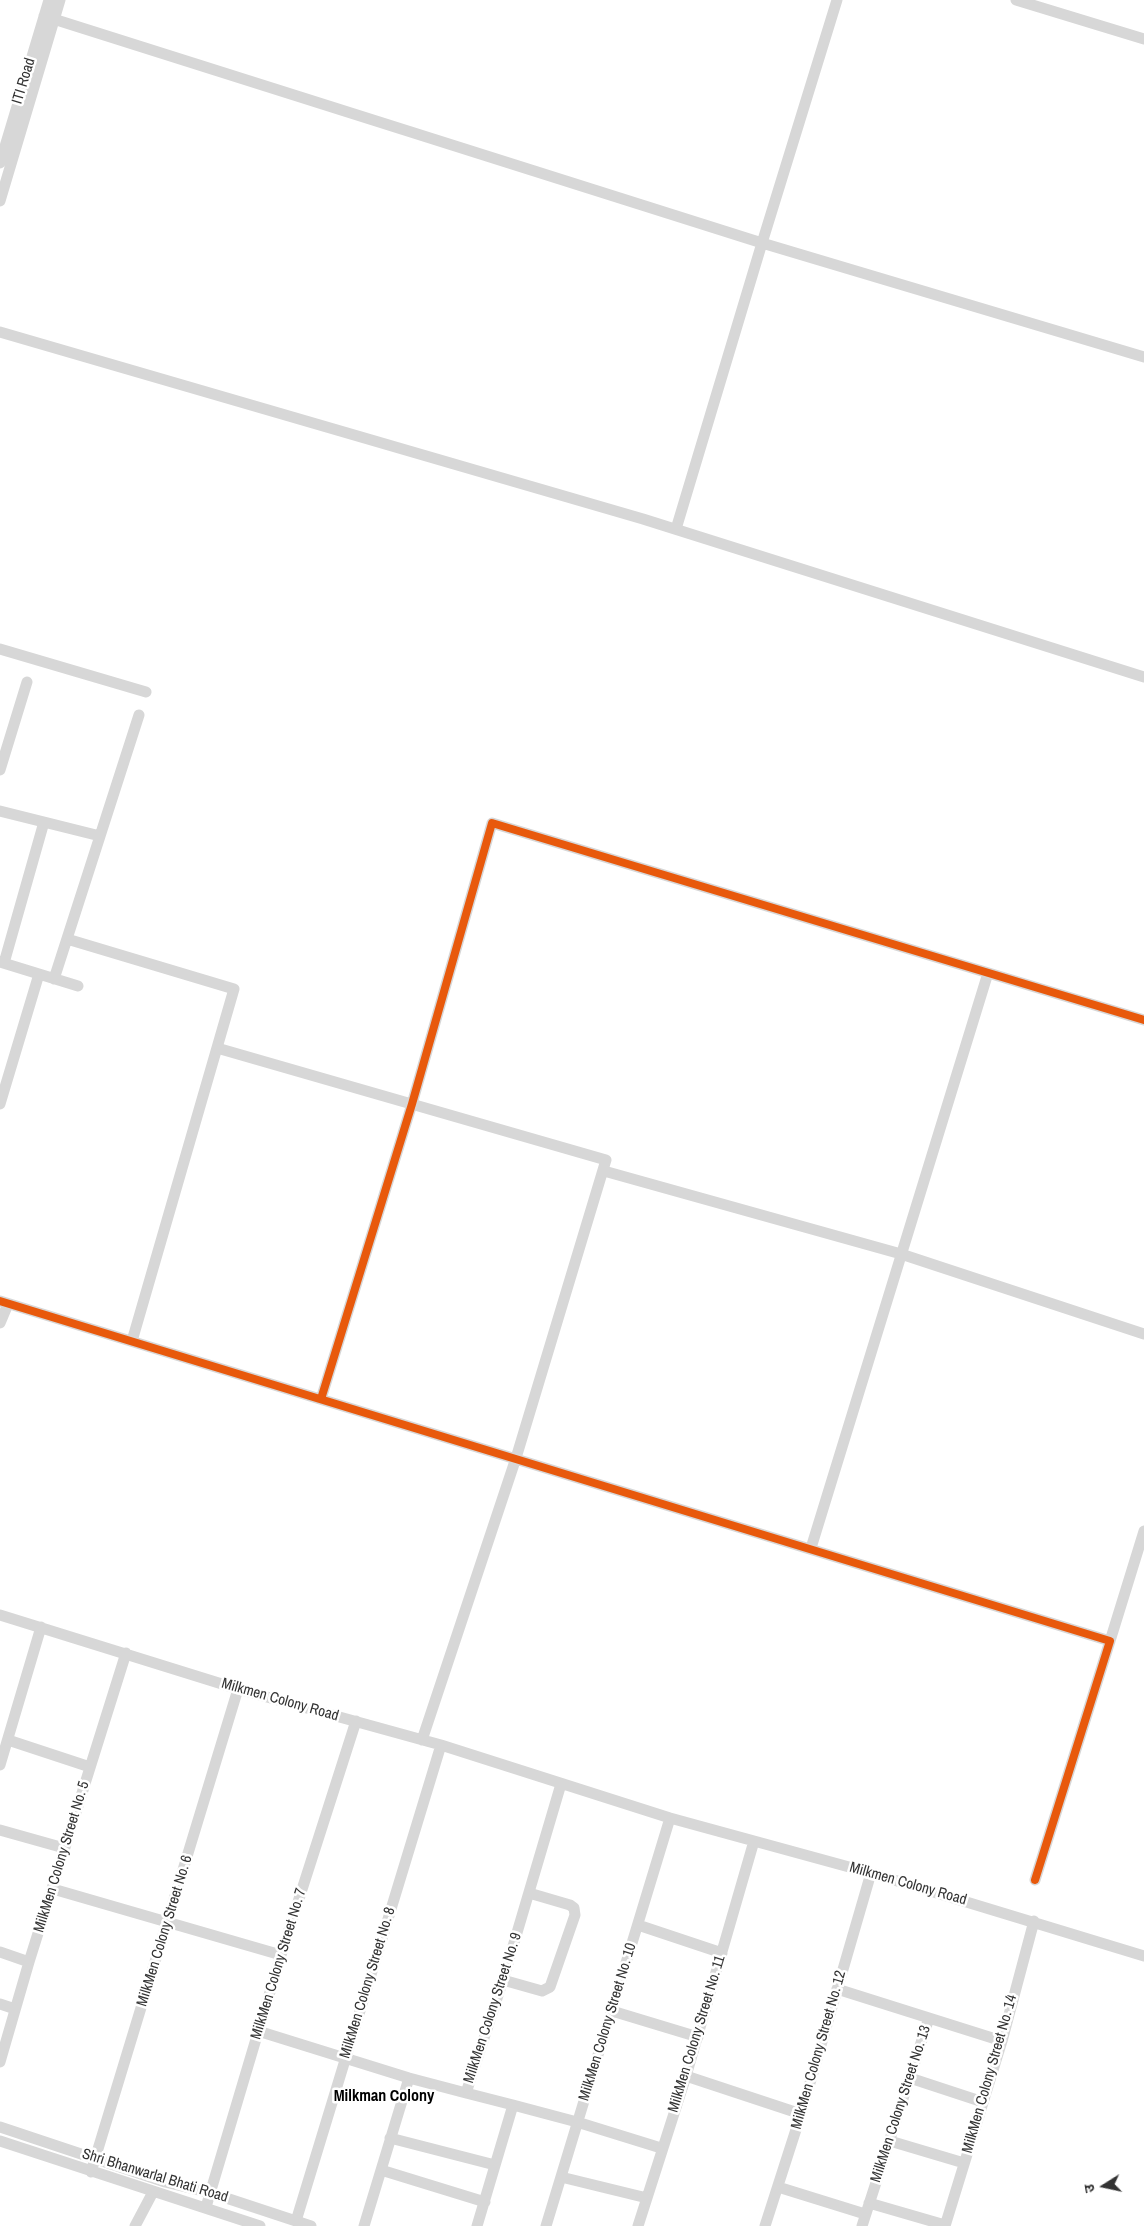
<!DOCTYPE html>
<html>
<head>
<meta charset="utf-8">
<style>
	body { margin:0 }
	#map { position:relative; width:1144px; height:2226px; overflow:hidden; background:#fff; font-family:"Archivo Narrow","Noto Sans Devanagari",sans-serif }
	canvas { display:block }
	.north { position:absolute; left:1079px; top:2161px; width:50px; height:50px; -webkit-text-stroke:4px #fff; paint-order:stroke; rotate:260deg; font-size:14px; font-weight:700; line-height:20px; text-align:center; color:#333 }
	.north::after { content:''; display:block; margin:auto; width:18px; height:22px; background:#333; clip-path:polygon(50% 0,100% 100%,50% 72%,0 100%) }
</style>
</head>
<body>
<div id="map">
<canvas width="1144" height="2226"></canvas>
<div class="north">उ</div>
</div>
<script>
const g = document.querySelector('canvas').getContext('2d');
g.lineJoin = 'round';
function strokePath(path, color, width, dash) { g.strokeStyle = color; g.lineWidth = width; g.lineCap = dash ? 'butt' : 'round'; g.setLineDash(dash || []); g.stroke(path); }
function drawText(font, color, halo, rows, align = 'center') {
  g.font = font + ' "Archivo Narrow",sans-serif'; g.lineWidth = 5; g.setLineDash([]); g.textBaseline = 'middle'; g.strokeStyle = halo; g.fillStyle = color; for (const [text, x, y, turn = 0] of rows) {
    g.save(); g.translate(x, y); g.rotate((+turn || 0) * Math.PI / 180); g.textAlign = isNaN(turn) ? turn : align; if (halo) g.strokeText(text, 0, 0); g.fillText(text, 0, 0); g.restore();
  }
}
const minor = new Path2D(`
	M1016 0 1144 39
	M44 16 762 243 837 0
	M0 163 49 0
	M0 201 60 0
	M0 332 643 519 1144 677
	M676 529 762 243 1144 357
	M0 649 146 692
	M0 770 27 682
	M0 811 100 836
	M67 939 234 989 132 1341
	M0 962 78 986
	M4 963 44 822
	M54 979 139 715
	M217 1048 606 1160 516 1458 422 1740
	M0 1104 39 974
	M604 1171 901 1254 1144 1334
	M0 1301 1110 1641 1035 1880
	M0 1323 8 1304
	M321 1399 412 1104 492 823 1144 1020
	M811 1548 988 973
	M0 1615 238 1689 441 1745 670 1818 871 1873 1144 1956
	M1110 1641 1144 1531
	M8 1740 90 1767
	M0 1765 41 1627
	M0 1830 64 1848
	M53 1889 281 1955
	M638 1925 722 1953
	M0 1952 29 1962
	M503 1980 542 1991 550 1987 575 1915 574 1908 570 1905 529 1893
	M837 1989 929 2018 862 2226
	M0 2004 15 2009
	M612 2011 698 2037
	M929 2018 1002 2041
	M258 2031 409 2078 466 2093
	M0 2062 29 1962 126 1653
	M686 2076 801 2114
	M910 2078 983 2102
	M513 2105 577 2122 661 2148
	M0 2127 165 2182 211 2193 311 2226
	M390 2138 495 2165
	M0 2141 260 2226
	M890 2141 964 2163
	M381 2170 485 2202
	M91 2172 238 1689
	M561 2177 647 2198
	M778 2187 865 2214
	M869 2203 945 2225
	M206 2207 281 1955 356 1721
	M296 2221 441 1745
	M135 2226 153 2192
	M364 2226 409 2078
	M477 2226 513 2105 466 2093 503 1980 561 1784
	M546 2226 670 1818
	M638 2226 686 2076 754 1841
	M765 2226 801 2114 871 1873
	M945 2226 1002 2041 1034 1921`);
const cycleway = new Path2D(`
	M0 1301 1110 1641 1035 1880
	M321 1399 412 1104 492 823 1144 1020`);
const streetNames = [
	["ITI Road",24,81,-73],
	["Milkmen Colony Road",280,1700,16],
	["MilkMen Colony Street No. 5",62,1857,-73],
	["Milkmen Colony Road",908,1884,16],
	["MilkMen Colony Street No. 6",165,1931,-73],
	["MilkMen Colony Street No. 7",279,1964,-73],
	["MilkMen Colony Street No. 8",368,1983,-73],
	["MilkMen Colony Street No. 9",493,2008,-72],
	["MilkMen Colony Street No. 10",608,2022,-73],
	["MilkMen Colony Street No. 11",697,2034,-73],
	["MilkMen Colony Street No. 12",819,2050,-74],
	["MilkMen Colony Street No. 14",990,2074,-74],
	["MilkMen Colony Street No. 13",901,2104,-72],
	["Shri Bhanwarlal Bhati Road",155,2176,17]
];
const neighbourhoodNames = [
	["Milkman Colony",384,2097]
];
strokePath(minor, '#d7d7d7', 11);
strokePath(cycleway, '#e8590c', 8);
drawText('15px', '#333', '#fff', streetNames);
drawText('bold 16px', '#000', '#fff', neighbourhoodNames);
</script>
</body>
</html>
